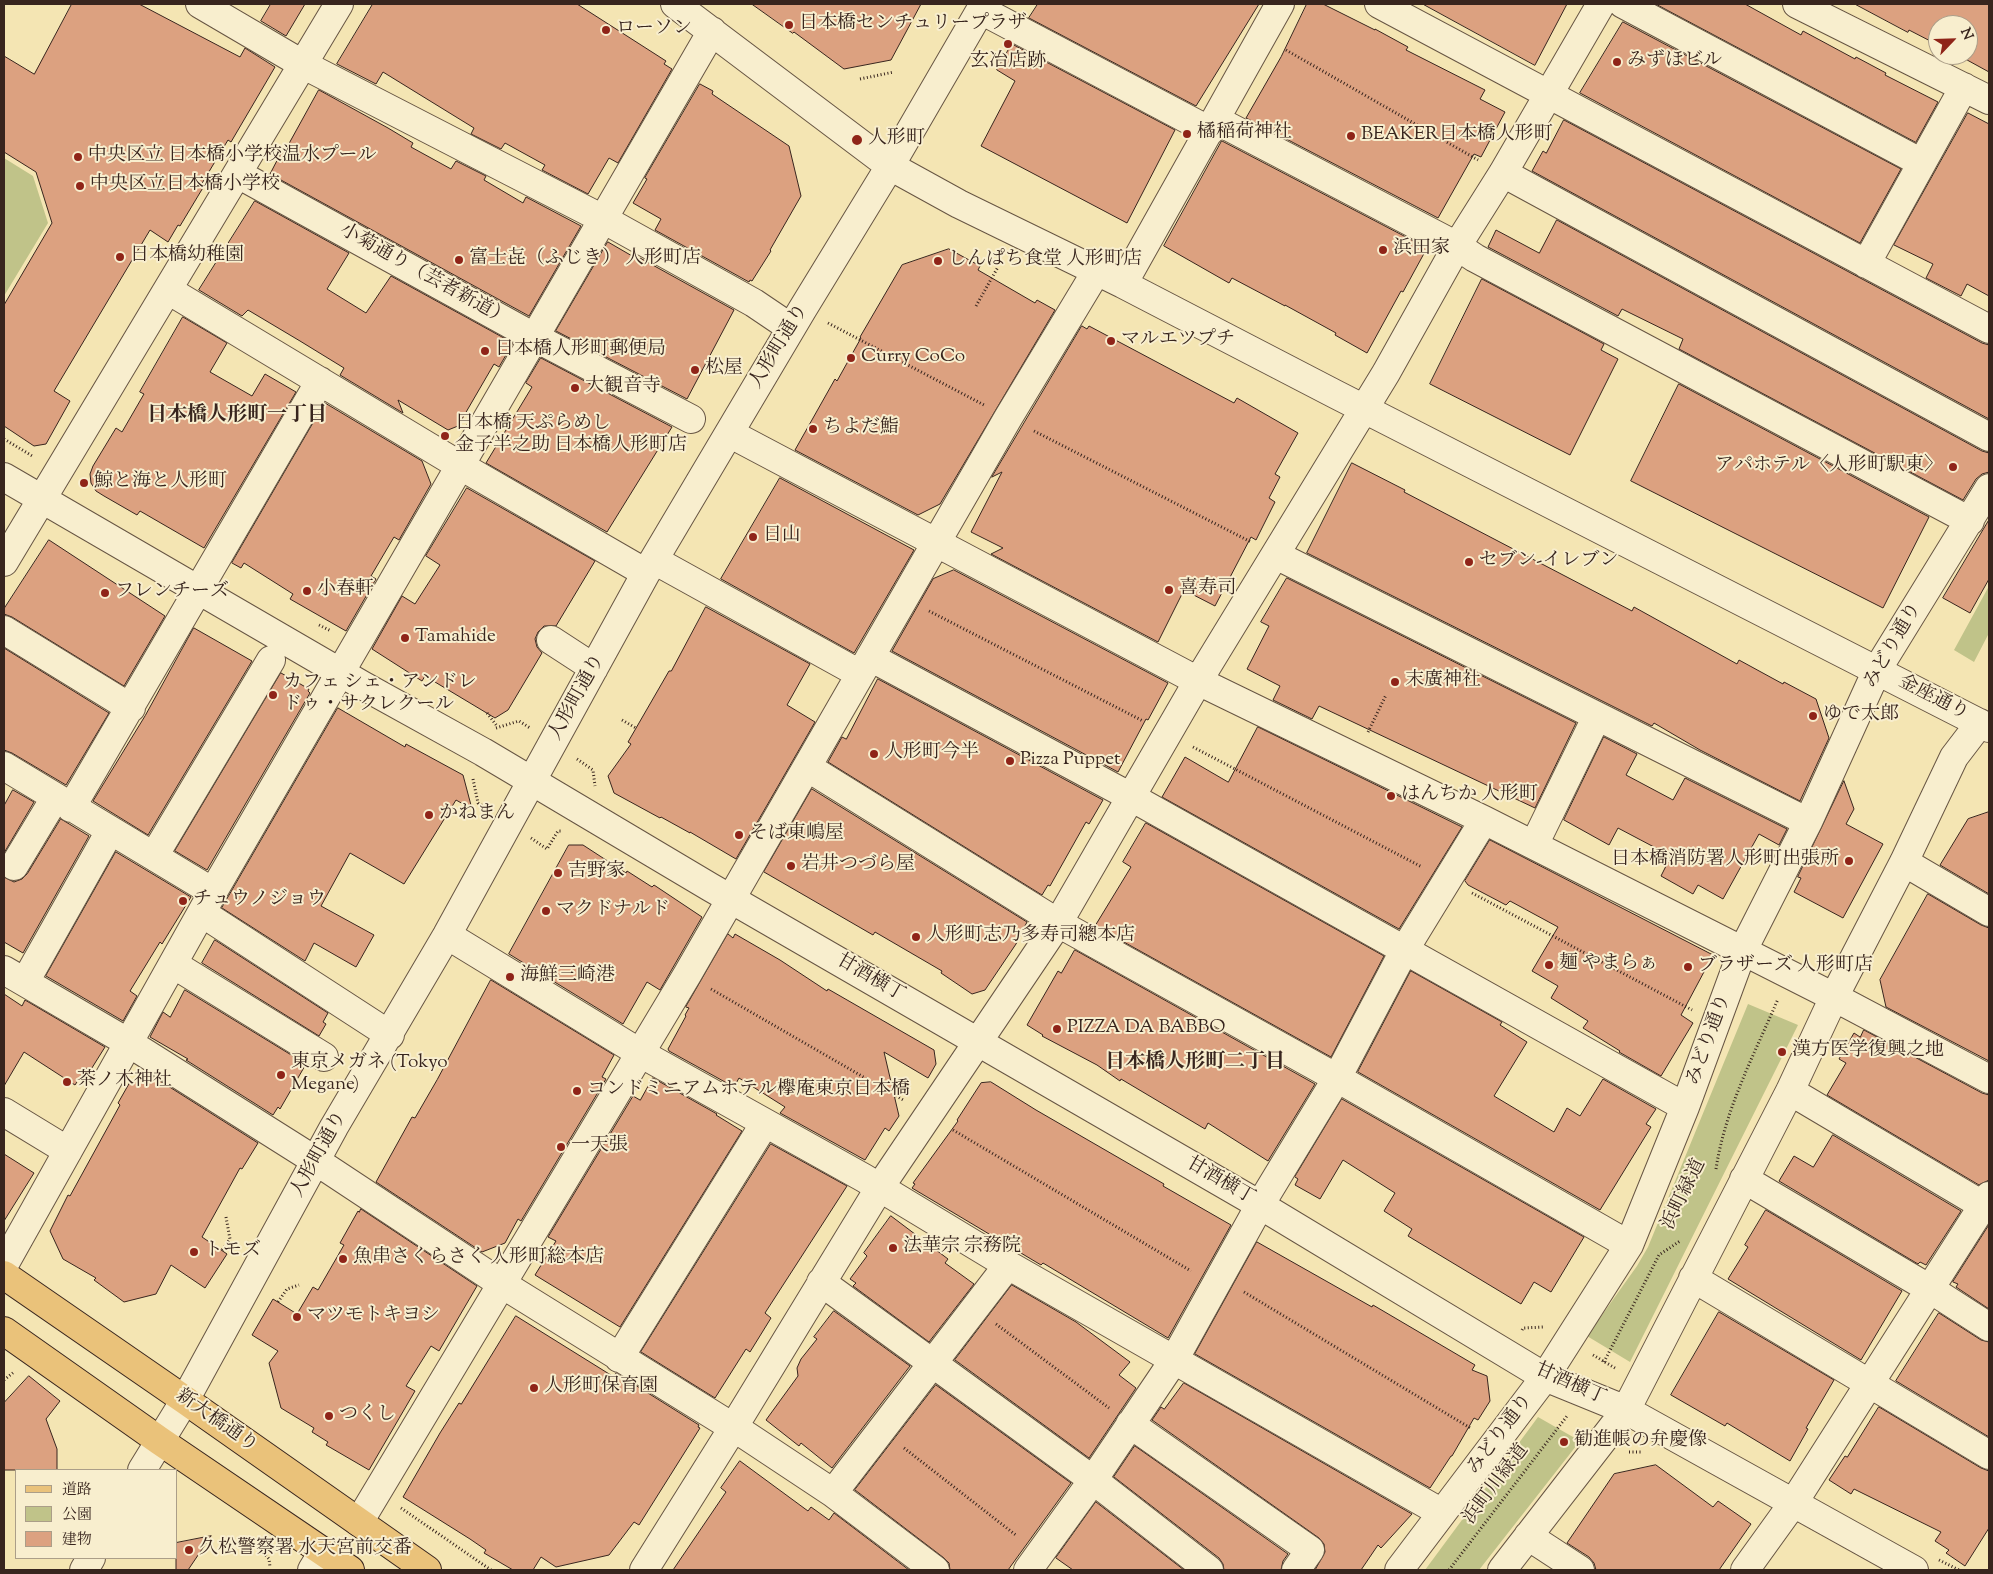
<!DOCTYPE html>
<html>
<head>
<meta charset="utf-8">
<style>
	body { margin:0 }
	#map { position:relative; width:1993px; height:1574px; overflow:hidden; background:#f4e5b3; font-family:"Sorts Mill Goudy","Noto Serif JP",serif }
	canvas { display:block }
	.frame { position:absolute; inset:0; border:5px solid #38251e; pointer-events:none }
	.legend { position:absolute; left:15px; top:1469px; width:162px; height:90px; box-sizing:border-box; background:#f8eece; border:1px solid #ab9e88; margin:0; padding:6px 9px; list-style:none; font-size:15px; color:#38251e }
	.legend li { display:flex; align-items:center; gap:10px; height:25px }
	.legend b { width:25px; border:1px solid #ab9e88 }
	.north { position:absolute; left:1928px; top:15px; width:50px; height:50px; box-sizing:border-box; background:#f8eece; border:1px solid #ab9e88; border-radius:50%; rotate:66deg; font-size:14px; font-weight:700; line-height:20px; text-align:center; color:#38251e }
	.north::after { content:''; display:block; margin:auto; width:18px; height:22px; background:#8f2418; clip-path:polygon(50% 0,100% 100%,50% 72%,0 100%) }
</style>
</head>
<body>
<div id="map">
<canvas width="1993" height="1574"></canvas>
<div class="frame"></div>
<ul class="legend">
<li><b style="height:6px;background:#eac27a"></b>道路</li>
<li><b style="height:14px;background:#c0c389"></b>公園</li>
<li><b style="height:14px;background:#dca180"></b>建物</li>
</ul>
<div class="north">N</div>
</div>
<script>
const g = document.querySelector('canvas').getContext('2d');
g.lineJoin = 'round';
function fill(path, color) { g.fillStyle = color; g.fill(path, 'evenodd'); }
function strokePath(path, color, width, dash) { g.strokeStyle = color; g.lineWidth = width; g.lineCap = dash ? 'butt' : 'round'; g.setLineDash(dash || []); g.stroke(path); }
function drawText(font, color, halo, rows, align = 'center') {
  g.font = font + ' "Sorts Mill Goudy","Noto Serif JP",serif'; g.lineWidth = 4; g.setLineDash([]); g.textBaseline = 'middle'; g.strokeStyle = halo; g.fillStyle = color; for (const [text, x, y, turn = 0] of rows) {
    g.save(); g.translate(x, y); g.rotate((+turn || 0) * Math.PI / 180); g.textAlign = isNaN(turn) ? turn : align; if (halo) g.strokeText(text, 0, 0); g.fillText(text, 0, 0); g.restore();
  }
}
const green = new Path2D(`
	M4 158 33 176 48 223 4 296Z
	M1989 586V633L1974 662 1954 650Z
	M1748 1004 1798 1025 1630 1362 1587 1336 1637 1266 1648 1247Z
	M1538 1417 1580 1441 1479 1570H1425Z`);
const building = new Path2D(`
	M72 4H139L240 57 245 48 275 67 231 142 228 140 201 185 204 186 180 226 178 225 168 242 150 230 54 391 70 401 46 444 34 446 4 426V305L52 223 36 172 4 152V56L34 74Z
	M271 4H305L286 36 261 21Z
	M373 4H577L666 61 664 64 672 69 618 163 609 158 588 194 542 170 545 165 505 143 501 149 471 134 474 128 383 72 376 84 337 64Z
	M752 4H921L891 60 844 69 794 32 793 33Z
	M1038 4H1259L1196 106 1029 18Z
	M1307 4H1323L1375 30V29L1408 47 1406 50 1485 90 1480 99 1505 112 1481 157 1474 154 1438 218 1246 118 1281 57Z
	M1423 4H1567L1535 65Z
	M1656 4H1745L1801 35 1803 31 1855 59 1856 57 1886 73 1885 75 1938 102 1916 142Z
	M1855 4H1989V72L1958 55H1968V25H1938V45L1909 30 1908 32Z
	M1623 22 1901 169 1860 243 1580 93Z
	M1012 44 1175 130 1127 223 981 146 1015 81 997 70Z
	M700 84 713 91 712 94 789 146 801 196 770 250 771 251 752 281 750 280 749 282 655 230 661 219 633 203 647 179 645 178Z
	M319 90 388 128 413 143 411 147 451 169 456 161 486 176 484 180 523 203 526 197 581 226 529 316 270 174 283 149 285 150Z
	M1968 113 1989 124V296L1967 284 1961 296 1926 278 1933 264 1894 245Z
	M1564 120 1982 343 1989 345V419L1532 171 1543 151 1546 153Z
	M1222 141 1427 248 1403 292 1401 291 1367 353 1335 335 1336 333 1285 305V306L1232 278 1229 283 1164 246Z
	M255 201 349 253 327 289 366 313 391 276 513 343 499 367 494 364 458 426 448 430 398 400 403 413 340 375 344 368 300 341 248 310 242 316 199 290Z
	M1557 220 1982 451 1989 453V472L1982 474 1976 479 1963 500 1679 349 1683 339 1622 309 1618 316 1488 247 1496 230 1539 253Z
	M608 242 639 260 640 258 734 310 687 399 556 331Z
	M949 249 980 266 978 270 1035 303 1037 300 1055 310 940 504 918 515 795 450 835 379 837 381 861 338 860 337 902 265Z
	M1482 279 1604 344 1601 350 1618 359 1570 455 1430 384Z
	M183 317 227 343 210 372 252 396 265 374 296 392 204 548 140 511 137 515 104 496 96 491 91 483 90 474 93 466 116 428 122 432 144 394 140 392Z
	M1082 326 1087 329 1089 326 1234 403 1237 398 1298 433 1275 474 1280 477 1269 498 1275 502 1256 540 1251 537 1215 606 1184 590 1158 642 991 554 1003 548 971 532 1002 472 992 477Z
	M541 358 672 427 607 532 486 463 532 387 526 383Z
	M1679 384 1929 517 1883 608 1631 481Z
	M325 403 422 461 431 484 399 540 394 537 371 576 376 579 346 631 290 599 293 594 244 563 241 568 232 563Z
	M1352 463 1405 490 1404 492 1632 611 1634 607 1737 664 1739 660 1783 684 1784 682 1816 699 1829 738 1800 801 1700 750 1654 723 1652 726 1307 553Z
	M780 478 914 550 854 653 721 579Z
	M467 488 595 561 556 626H544L538 632 535 639 537 647 542 653 508 710 495 718 425 676 422 681 372 649 402 596 415 604 440 565 426 556Z
	M1989 520V579L1970 613 1943 598Z
	M49 540 165 616 124 686 12 617 4 614V609Z
	M954 570 1168 683 1148 720 1146 719 1118 772 892 651 933 579Z
	M1287 578 1576 723 1535 808 1319 706 1312 719 1273 700 1280 686 1247 669 1269 626 1261 622Z
	M706 607 810 664 787 705 815 722 736 859 690 832V833L661 817 660 818 614 793 608 776 631 744 628 742 669 671H671Z
	M194 628 252 661 148 835 93 801 145 716Z
	M4 648 109 713 66 785 12 753 4 750Z
	M281 673 309 689 308 691 310 693 207 870 175 851Z
	M878 679 1103 800 1089 824 1086 822 1050 886 1048 885 1042 895 828 762 842 737 846 739Z
	M338 708 405 747 406 744 463 775 472 809 456 800 404 884 350 853 321 906 374 935 356 967 314 943 305 961 222 908Z
	M1258 727 1462 827 1399 929 1162 797 1185 757 1228 782Z
	M1604 737 1637 754 1626 775 1673 800 1685 778 1787 829 1779 845 1759 834 1723 899 1698 885 1693 894 1661 876 1671 856 1618 828 1609 845 1564 820Z
	M1844 781 1854 809 1846 824 1883 844 1843 918 1794 892 1801 878 1798 877Z
	M812 789 1027 922 1016 944 985 990 972 994 941 973 942 971 875 932 873 935 764 872Z
	M13 790 34 802 4 853V806Z
	M1989 812V894L1940 865 1968 819Z
	M61 819 89 836 23 953 4 942V877L14 882 22 879 27 874Z
	M1146 823 1384 956 1331 1057 1095 926 1131 867 1123 862Z
	M1490 840 1713 955 1681 1015 1693 1023 1661 1076 1619 1052 1620 1051 1583 1028 1588 1021 1551 998 1558 986 1532 971 1558 927 1510 901 1506 905 1468 885 1465 881Z
	M569 845H583L626 873 627 871 652 887 654 885 702 917 660 990 647 982 623 1024 509 954Z
	M116 852 191 897 162 944 160 942 130 991 137 996 123 1021 46 976Z
	M1928 894 1981 925 1989 928V1061L1886 1007 1880 980Z
	M728 934 733 938 735 934 780 960 827 991 828 989 934 1050 936 1064 928 1078 884 1052 899 1116 889 1131 885 1128 865 1160 780 1113 785 1107 739 1078 734 1087 669 1051 668 1049 686 1016 685 1015 689 1008 686 1007Z
	M215 940 328 1013 323 1022 326 1024 319 1036 202 963Z
	M1075 950 1315 1084 1268 1161 1208 1123 1205 1129 1121 1079 1120 1081 1097 1065 1042 1036 1043 1035 1027 1025 1058 971 1061 973Z
	M1411 971 1502 1022 1500 1025 1527 1042 1494 1096 1554 1132 1567 1108 1580 1116 1603 1079 1656 1109 1646 1124 1651 1127 1600 1210 1358 1072Z
	M491 980 614 1055 602 1077 606 1079 521 1221 518 1219 505 1243 482 1252 376 1182 412 1117 415 1118 437 1080Z
	M185 990 306 1064 280 1109 278 1107 273 1115 186 1060 188 1059 150 1037 163 1012 170 1017Z
	M4 994 22 1006 25 1000 105 1047 90 1071 86 1068 75 1085 24 1052 4 1086Z
	M1864 1030 1982 1093 1989 1095V1180L1979 1185 1827 1095 1846 1063 1839 1059 1854 1033 1860 1037Z
	M149 1074 258 1143 242 1169 240 1168 202 1237 227 1254 205 1288 171 1265 156 1294 124 1302 94 1280 96 1278 63 1259 50 1231 68 1195 70 1196 120 1105 118 1103 130 1082Z
	M653 1078 717 1114 716 1115 742 1131 620 1327 535 1275 556 1241 548 1237 633 1096 640 1100Z
	M991 1082 1036 1110 1164 1184 1163 1186 1231 1225 1168 1338 1043 1263 1041 1265 912 1188 915 1184 913 1183 958 1121 957 1120 981 1083Z
	M1342 1099 1584 1237 1551 1292 1534 1282 1521 1304 1408 1236 1412 1229 1384 1211 1395 1193 1343 1160 1320 1199 1295 1185 1298 1179 1295 1177Z
	M1833 1135 1961 1211 1926 1265 1920 1262 1918 1264 1779 1181 1794 1156 1813 1167Z
	M771 1144 847 1186 765 1313 771 1318 750 1352 746 1349 715 1398 641 1352Z
	M4 1154 34 1173 4 1221Z
	M361 1209 477 1286 439 1351 431 1346 406 1386 415 1391 369 1470 326 1445 328 1442 312 1432 314 1428 281 1408 269 1363 278 1351 252 1335 273 1299 297 1314 313 1287 318 1290 344 1245 340 1243 358 1211 359 1212Z
	M1766 1210 1902 1291 1861 1360 1728 1279 1748 1247 1745 1245Z
	M891 1216 948 1259 945 1263 974 1284 929 1342 853 1286 856 1283 850 1279 867 1256 864 1253Z
	M1989 1225V1309L1956 1287 1958 1284 1953 1282Z
	M1257 1242 1372 1307 1373 1305 1475 1365 1472 1370 1487 1376 1490 1401 1478 1420 1474 1418 1452 1456H1451L1430 1488 1195 1354Z
	M1012 1285 1076 1322 1130 1362 1119 1375 1136 1388 1089 1458 955 1360Z
	M834 1311 910 1366 832 1468 801 1443 799 1446 766 1420 798 1376 797 1368 801 1359 817 1339 814 1337Z
	M1719 1312 1834 1380 1806 1428 1808 1429 1790 1461 1727 1423 1725 1426 1671 1395Z
	M1939 1313 1981 1340 1989 1342V1437L1896 1381Z
	M516 1316 614 1377 616 1373 699 1425 698 1427 700 1428 639 1525 634 1522 609 1555 556 1567 541 1557 533 1570H513L484 1553 486 1550 470 1539 403 1497 440 1433 459 1403 461 1404Z
	M29 1376 60 1401 46 1419 57 1449V1470H4V1403Z
	M1184 1383 1412 1514 1381 1548 1378 1545 1361 1570H1315L1325 1552 1324 1544 1319 1538 1152 1420 1161 1407 1164 1409Z
	M936 1385 1071 1483 1008 1570H950L949 1563 944 1558 855 1490Z
	M1879 1407 1981 1468 1989 1471V1528L1965 1566 1946 1553 1949 1550 1935 1541 1941 1532 1854 1489 1851 1494 1829 1480 1845 1456 1847 1457Z
	M1135 1446 1288 1554 1283 1561 1281 1570H1224L1223 1564 1219 1558 1114 1477Z
	M740 1461 808 1511 811 1507 829 1520 834 1513 909 1570H673L726 1492 721 1488Z
	M1656 1465 1713 1507 1718 1501 1751 1524 1719 1570H1596L1594 1563 1589 1557 1567 1543 1614 1474Z
	M1096 1502 1184 1570H1073L1056 1558Z
	M211 1536 188 1570H176V1543Z`);
const path = new Path2D(`
	M1286 50 1478 160
	M860 79 894 72
	M976 306 998 267
	M828 323 984 405
	M1034 431 1251 542
	M4 439 34 457
	M929 611 1143 721
	M319 625 331 631
	M487 713 497 726
	M622 720 636 728
	M496 728 519 721 530 728
	M1368 732 1386 695
	M1193 747 1422 867
	M577 759 593 770 595 786
	M473 779 478 803 486 808
	M531 838 547 849 558 831H561
	M1472 893 1692 1010
	M711 989 905 1101
	M953 1130 1191 1271
	M1716 1169C1725 1109 1754 1055 1778 999
	M222 1250 230 1239 226 1217
	M1244 1292 1472 1429
	M278 1302 287 1289 299 1285
	M996 1324 1109 1408
	M1522 1330 1523 1328 1544 1327
	M1593 1355 1615 1368
	M1604 1362 1659 1255 1680 1241
	M4 1380 14 1372
	M904 1448 1017 1536
	M1629 1452H1642
	M401 1508 491 1570
	M261 1550 269 1559 270 1567
	M1939 1560 1959 1570
	M1449 1570 1567 1416`);
const minor = new Path2D(`
	M200 4 304 65 603 219 754 303 791 328
	M675 4 890 166 959 204 1123 284 1335 394 1989 728
	M1379 4 1989 329
	M1623 4 1922 163
	M1797 4 1989 100
	M981 10 1210 131
	M1216 120 1457 246 1475 258 1970 521
	M1503 173 1989 437
	M238 174 534 337 691 419
	M1866 264 1964 87
	M1123 284 1280 4
	M168 290 459 465 646 573
	M729 433 1198 681 1484 820 1834 997 1989 1079
	M4 477 362 685 483 752 710 887 1260 1205 1545 1377 1626 1410 1914 1570
	M1276 555 1808 822
	M654 560 860 674
	M4 562 339 4
	M4 630 131 708
	M551 640 594 668
	M870 657 1131 797 1685 1107
	M4 766 213 892
	M807 767 1058 923 1337 1078 1629 1245
	M71 808 320 381
	M1534 845 1597 716
	M154 856 271 660
	M1904 862 1989 912
	M14 866 55 798
	M202 913 390 1035
	M447 935 640 1053 864 1178 1008 1265 1442 1513
	M173 964 324 1057
	M4 970 129 1043 316 1161 502 1284 747 1436 833 1493 935 1570
	M25 982 110 831
	M1790 1091 1989 1209
	M4 1112 68 1151
	M1744 1179 1930 1289 1989 1327
	M4 1265 213 892 712 31
	M1693 1278 1989 1455
	M821 1282 1093 1480 1209 1570
	M619 1358 765 1123
	M1130 1424 1310 1550 1296 1570
	M142 1470 185 1400 334 1127 447 935 646 573 802 310 890 166 984 4
	M833 1493 1008 1265
	M359 1522 687 975 1008 418 1096 272
	M1528 1536 1580 1570
	M84 1570 91 1558
	M312 1570 323 1552
	M644 1570 733 1428 880 1187 1058 923 1198 681 1386 373 1457 246 1503 173 1601 4
	M1028 1570 1093 1480 1174 1360 1260 1205 1337 1078 1405 949 1484 820
	M1399 1570 1545 1377 1629 1245 1685 1107 1742 952 1808 822 1877 670 1989 488
	M1502 1570 1626 1410 1790 1091 1834 997 1904 862 1954 757 1980 723
	M1745 1570 1794 1502 1989 1196`);
const major = new Path2D(`
	M4 1275 185 1400 427 1570
	M4 1331 160 1441 350 1570`);
const markers = [
	[789,25,5,"#8f2418"],
	[606,30,5,"#8f2418"],
	[1008,44,5,"#8f2418"],
	[1617,62,5,"#8f2418"],
	[1187,134,5,"#8f2418"],
	[1351,136,5,"#8f2418"],
	[857,140,6,"#8f2418"],
	[78,157,5,"#8f2418"],
	[80,186,5,"#8f2418"],
	[1383,250,5,"#8f2418"],
	[120,257,5,"#8f2418"],
	[459,260,5,"#8f2418"],
	[938,261,5,"#8f2418"],
	[1111,341,5,"#8f2418"],
	[485,351,5,"#8f2418"],
	[851,358,5,"#8f2418"],
	[695,370,5,"#8f2418"],
	[575,388,5,"#8f2418"],
	[813,429,5,"#8f2418"],
	[445,436,5,"#8f2418"],
	[1953,467,5,"#8f2418"],
	[84,483,5,"#8f2418"],
	[753,537,5,"#8f2418"],
	[1469,562,5,"#8f2418"],
	[1169,590,5,"#8f2418"],
	[307,591,5,"#8f2418"],
	[105,593,5,"#8f2418"],
	[405,638,5,"#8f2418"],
	[1395,682,5,"#8f2418"],
	[273,695,5,"#8f2418"],
	[1813,716,5,"#8f2418"],
	[874,754,5,"#8f2418"],
	[1010,761,5,"#8f2418"],
	[1391,796,5,"#8f2418"],
	[429,815,5,"#8f2418"],
	[739,835,5,"#8f2418"],
	[1849,861,5,"#8f2418"],
	[791,866,5,"#8f2418"],
	[558,873,5,"#8f2418"],
	[183,901,5,"#8f2418"],
	[546,911,5,"#8f2418"],
	[916,937,5,"#8f2418"],
	[1549,965,5,"#8f2418"],
	[1688,967,5,"#8f2418"],
	[510,977,5,"#8f2418"],
	[1057,1029,5,"#8f2418"],
	[1782,1052,5,"#8f2418"],
	[281,1075,5,"#8f2418"],
	[67,1082,5,"#8f2418"],
	[577,1091,5,"#8f2418"],
	[561,1147,5,"#8f2418"],
	[893,1248,5,"#8f2418"],
	[194,1252,5,"#8f2418"],
	[343,1259,5,"#8f2418"],
	[297,1317,5,"#8f2418"],
	[534,1388,5,"#8f2418"],
	[329,1416,5,"#8f2418"],
	[1564,1442,5,"#8f2418"],
	[189,1550,5,"#8f2418"]
];
const poiNames = [
	["日本橋センチュリープラザ",799,25],
	["ローソン",616,30],
	["みずほビル",1627,62],
	["玄冶店跡",1008,63,"center"],
	["橘稲荷神社",1197,134],
	["BEAKER日本橋人形町",1361,136],
	["人形町",868,140],
	["中央区立 日本橋小学校温水プール",88,157],
	["中央区立日本橋小学校",90,186],
	["浜田家",1393,250],
	["日本橋幼稚園",130,257],
	["富士㐂（ふじき） 人形町店",469,260],
	["しんぱち食堂 人形町店",948,261],
	["マルエツプチ",1121,341],
	["日本橋人形町郵便局",495,351],
	["Curry CoCo",861,358],
	["松屋",705,370],
	["大観音寺",585,388],
	["日本橋 天ぷらめし",455,425],
	["金子半之助 日本橋人形町店",455,447],
	["ちよだ鮨",823,429],
	["アパホテル〈人形町駅東〉",1943,467,"right"],
	["鯨と海と人形町",94,483],
	["日山",763,537],
	["セブン-イレブン",1479,562],
	["喜寿司",1179,590],
	["小春軒",317,591],
	["フレンチーズ",115,593],
	["Tamahide",415,638],
	["末廣神社",1405,682],
	["カフェ シェ・アンドレ",283,684],
	["ドゥ・サクレクール",283,706],
	["ゆで太郎",1823,716],
	["人形町今半",884,754],
	["Pizza Puppet",1020,761],
	["はんちか 人形町",1401,796],
	["かねまん",439,815],
	["そば東嶋屋",749,835],
	["日本橋消防署人形町出張所",1839,861,"right"],
	["岩井つづら屋",801,866],
	["吉野家",568,873],
	["チュウノジョウ",193,901],
	["マクドナルド",556,911],
	["人形町志乃多寿司總本店",926,937],
	["麺 やまらぁ",1559,965],
	["ブラザーズ 人形町店",1698,967],
	["海鮮三崎港",520,977],
	["PIZZA DA BABBO",1067,1029],
	["漢方医学復興之地",1792,1052],
	["東京メガネ (Tokyo",291,1064],
	["Megane)",291,1086],
	["茶ノ木神社",77,1082],
	["コンドミニアムホテル欅庵東京日本橋",587,1091],
	["一天張",571,1147],
	["法華宗 宗務院",903,1248],
	["トモズ",204,1252],
	["魚串さくらさく 人形町総本店",353,1259],
	["マツモトキヨシ",307,1317],
	["人形町保育園",544,1388],
	["つくし",339,1416],
	["勧進帳の弁慶像",1574,1442],
	["久松警察署 水天宮前交番",199,1550]
];
const streetNames = [
	["小菊通り（芸者新道）",424,276,29],
	["人形町通り",780,347,-59],
	["みどり通り",1894,646,-60],
	["人形町通り",578,698,-61],
	["金座通り",1933,699,27],
	["甘酒横丁",870,979,30],
	["みどり通り",1710,1040,-70],
	["人形町通り",320,1155,-61],
	["甘酒横丁",1220,1182,30],
	["浜町緑道",1685,1195,-64],
	["甘酒横丁",1570,1385,24],
	["新大橋通り",216,1422,35],
	["みどり通り",1501,1435,-53],
	["浜町川緑道",1497,1485,-53]
];
const neighbourhoodNames = [
	["日本橋人形町一丁目",237,417],
	["日本橋人形町二丁目",1195,1064]
];
fill(green, '#c0c389');
fill(building, '#dca180');
strokePath(building, '#38251e', 1);
strokePath(minor, '#675543', 30);
strokePath(major, '#38251e', 30);
strokePath(path, '#38251e', 3, [1, 2.5]);
strokePath(minor, '#f8eece', 28);
strokePath(major, '#eac27a', 28);
for (const [x, y, r, color] of markers) { const dot = new Path2D(); dot.arc(x, y, r, 0, 2 * Math.PI); g.fillStyle = color; g.fill(dot); strokePath(dot, '#f8eece', 2); }
drawText('19px', '#38251e', '#f8eece', poiNames, 'left');
drawText('19px', '#38251e', '#f8eece', streetNames);
drawText('bold 20px', '#38251e', '#f8eece', neighbourhoodNames);
</script>
</body>
</html>
